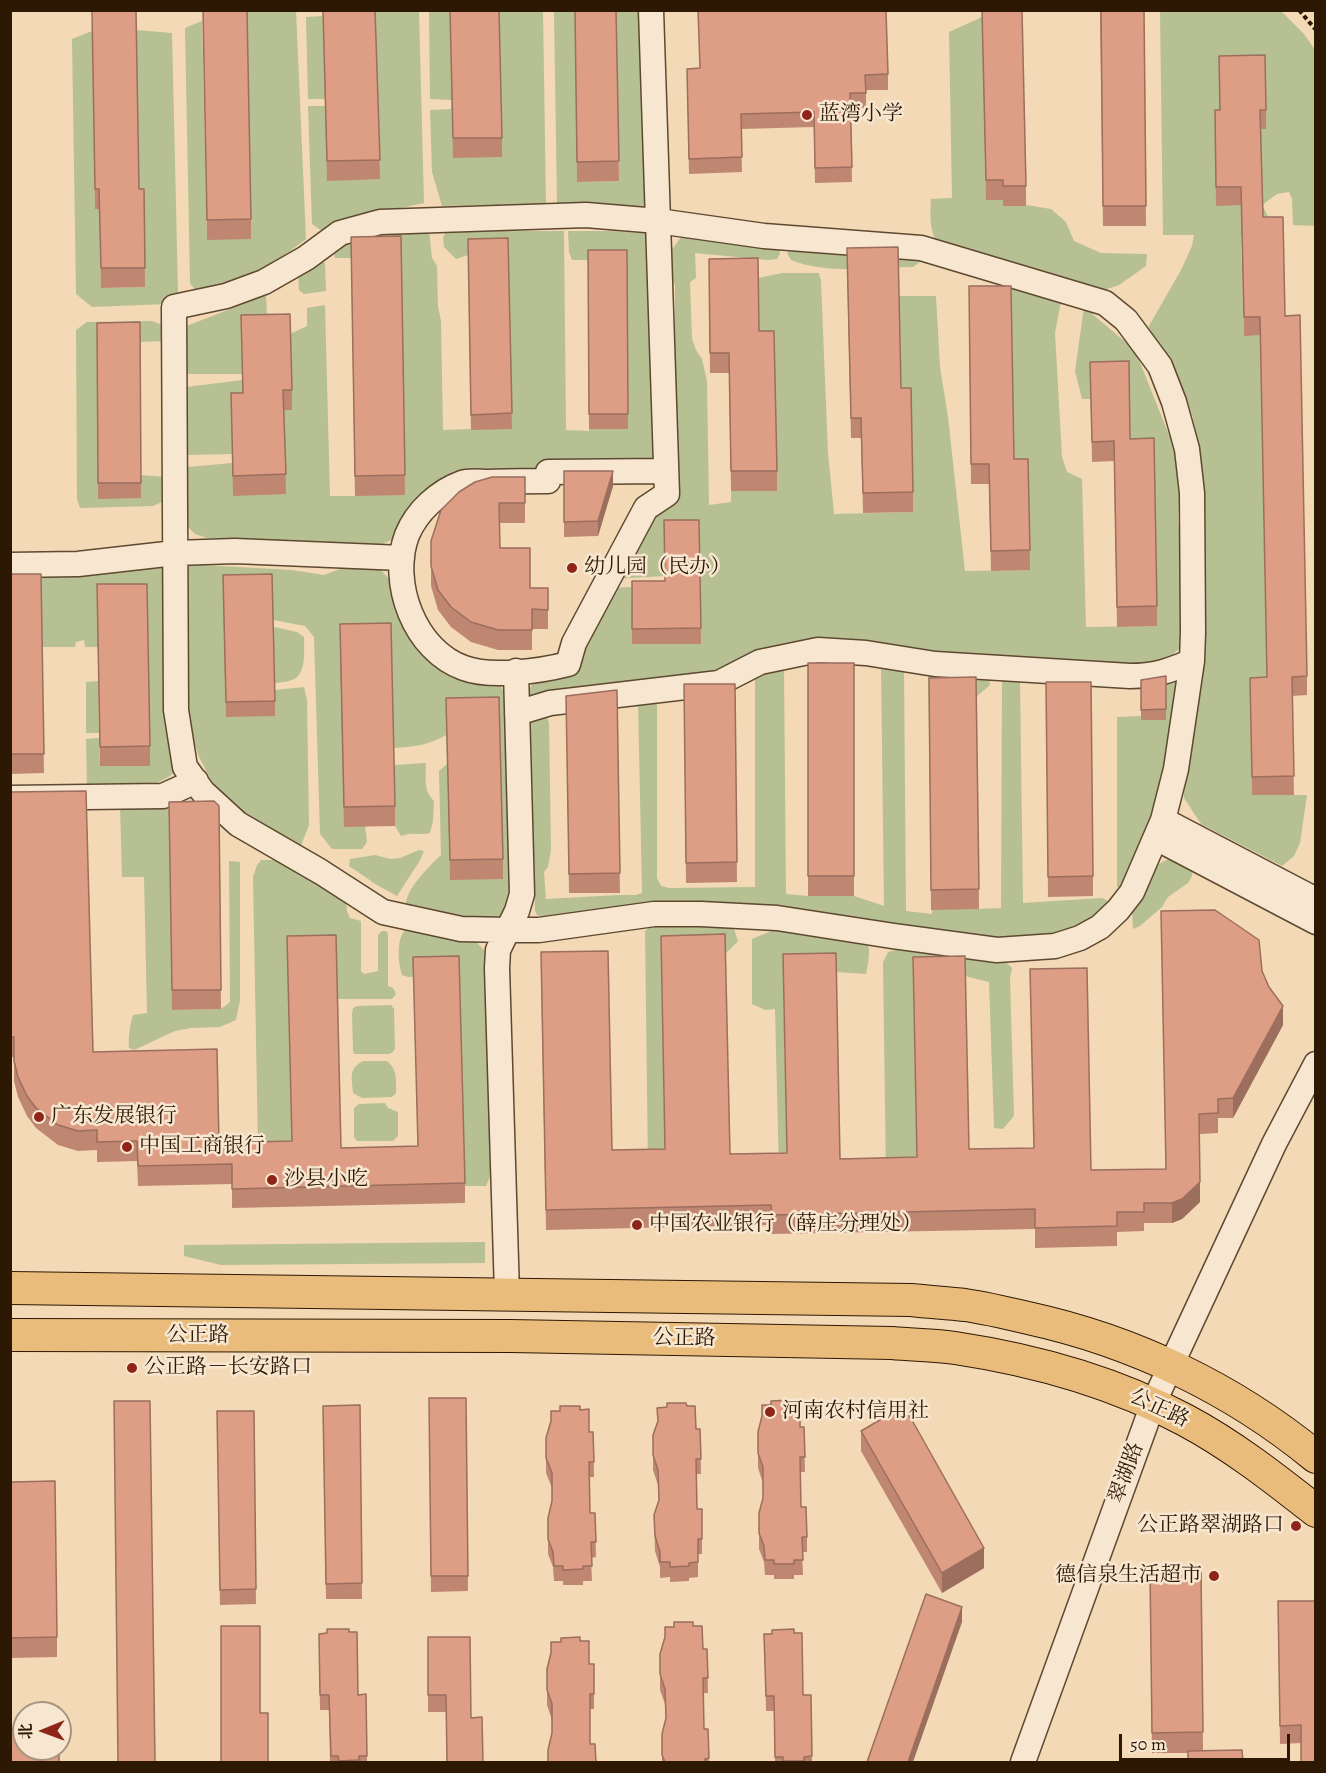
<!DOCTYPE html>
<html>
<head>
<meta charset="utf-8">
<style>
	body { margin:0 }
	#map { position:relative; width:1326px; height:1773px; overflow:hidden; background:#f3d9b6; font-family:Alegreya,"Noto Serif SC",serif }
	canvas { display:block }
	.frame { position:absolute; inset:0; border:12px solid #2d1803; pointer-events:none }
	.north { position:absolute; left:12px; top:1701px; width:60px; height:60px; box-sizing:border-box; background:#f7e6d0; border:2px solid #a6947e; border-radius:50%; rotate:269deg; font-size:16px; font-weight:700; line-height:24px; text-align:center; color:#2d1803 }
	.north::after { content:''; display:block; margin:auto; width:21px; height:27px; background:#8f2418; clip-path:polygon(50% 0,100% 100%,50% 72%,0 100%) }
	.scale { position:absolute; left:1119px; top:1734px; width:171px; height:27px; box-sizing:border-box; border:3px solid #2d1803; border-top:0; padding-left:8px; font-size:18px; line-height:21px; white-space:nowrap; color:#2d1803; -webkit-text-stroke:4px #f7e6d0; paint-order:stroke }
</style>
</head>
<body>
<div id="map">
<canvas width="1326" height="1773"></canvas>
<div class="frame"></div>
<div class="north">北</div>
<div class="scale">50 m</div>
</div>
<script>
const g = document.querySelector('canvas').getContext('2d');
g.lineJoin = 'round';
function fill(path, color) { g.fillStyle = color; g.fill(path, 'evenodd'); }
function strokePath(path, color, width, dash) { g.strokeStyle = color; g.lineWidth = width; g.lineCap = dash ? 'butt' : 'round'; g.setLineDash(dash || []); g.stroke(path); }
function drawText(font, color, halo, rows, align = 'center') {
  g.font = font + ' Alegreya,"Noto Serif SC",serif'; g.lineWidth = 5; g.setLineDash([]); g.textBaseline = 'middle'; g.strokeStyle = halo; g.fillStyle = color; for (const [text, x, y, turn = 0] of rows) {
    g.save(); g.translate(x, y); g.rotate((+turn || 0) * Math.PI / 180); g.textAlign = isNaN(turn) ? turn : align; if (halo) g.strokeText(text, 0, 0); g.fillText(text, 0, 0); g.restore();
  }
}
const green = new Path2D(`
	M296 10 306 239C279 260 229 293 195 290L190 283 185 28 202 21 207 240 232 11Z
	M323 11H419L424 203 336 222 322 231 312 224 308 106H325V99H308L306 17 322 16Z
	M429 11H543L546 204 442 206 432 172 430 110 451 109 452 100 430 99Z
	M554 11H575L578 182 619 181 616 11H643L646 213 557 205Z
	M1160 11H1281L1304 34 1315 50V226L1293 225 1292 199 1289 192 1277 194 1262 205 1270 220 1241 237 1244 335H1260L1267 696 1250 697 1252 795H1307L1300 843 1294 856 1282 866 1201 824 1184 798V786L1205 659 1202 469 1193 418 1183 389 1168 361 1149 340V326L1181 270 1192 246 1194 235H1163Z
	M982 17 1022 22 1026 205 1051 209 1066 222 1074 241 1101 253 1147 254 1146 266 1119 285 1104 290 939 246C929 231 930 216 931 199L952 198 949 32Z
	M136 30 172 33 178 292 167 304 92 307 76 294 72 39 92 31 95 209H99L101 288 145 287 139 209Z
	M429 231 432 258 437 266 438 307 441 321 443 430 471 429 468 255 456 259 444 247 443 237 447 231H564L566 430 589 431 588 265 587 260H572L569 252 568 231H613L652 234 656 461 469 474 398 537 380 545 369 546 207 538 195 534 188 527V467L232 463V454L187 455 186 387 242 380V374H186L184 327 266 295 268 334H290L307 326V308L325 305 330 496H355L351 258H335L333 247 380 232Z
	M682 236 779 247 780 254 777 259 768 260 695 253 696 278 690 282 692 339 696 350 702 359 707 381 709 505 731 502V491L777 490 759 351 758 278 782 273H819L821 281 828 453 834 514 913 512 901 408 898 296H936L940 367 948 417 965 571 1030 570 1014 479 1011 282 1061 301 1055 333 1062 457 1067 472 1082 479 1086 627 1157 626 1130 459 1091 399H1082L1075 371 1084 307 1135 350 1177 455 1179 494 1178 522 1186 573 1183 645 1169 658 1153 664 1122 669 895 648 530 704 527 694 534 681 584 633 608 588 631 587 633 644 701 643 664 536 665 576 613 579 662 499 672 348 675 325V285L670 274V252Z
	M794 247 916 256 920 262 913 267C874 267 828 275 791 260L787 253Z
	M322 262 325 263 326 291 304 294 299 290 298 274Z
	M152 321 165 326V341L140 342 141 475 167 477 166 500 153 506 80 508 77 499 76 330 87 322Z
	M184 564 292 570 324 575 340 569 344 565 380 569 394 584 407 628 500 684 505 695 511 890C509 903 506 915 495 923L406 908C403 892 429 866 441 855L439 771 447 764 446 735C429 745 413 747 394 748V765L426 763C426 777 423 791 434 801L433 821 430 833C419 836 414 831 401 836L395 826H365L367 842 362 849H332L320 834 314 637 305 626 273 620 274 627 297 632 304 637C304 647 306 668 298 676 293 682 282 682 275 683V690L304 687 307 700 309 825 300 848 282 839 258 820 226 801 210 778 199 757 189 728 183 684Z
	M167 565 177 770 170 776 148 788 87 790 86 739 99 738 100 766 150 765 97 604 98 647H85L84 640 76 642 75 647H42L11 594 43 569Z
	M904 666 906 911 932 914 928 671 989 677 990 685 976 697 979 909 1001 908 1002 681 1003 676 1020 679 1023 903 1102 898 1113 903C1101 913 1088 922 1073 928 1043 941 993 937 960 936L546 918 537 915 535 911 528 715 546 714 549 723 551 850 548 867 544 872 546 899 618 895H636L642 893 638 701 657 694V878L661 886 669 888 755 887V671L784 668 786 894 808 896H854L884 906 881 667Z
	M98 681 99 733H86V682Z
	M1179 682 1164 791 1125 888 1117 887V717L1141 716V720H1165L1166 684Z
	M202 801 172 1010 221 1009 230 1002 229 861 240 862V1000L236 1020 220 1027 191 1028 175 1031 134 1050 129 1048C128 1036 130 1026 133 1015L147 1013 144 877H122L120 805Z
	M419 850 424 851 419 862 397 896 377 885 349 866 350 859 375 855 390 859 400 858Z
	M1176 855 1193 865 1192 876 1188 883 1168 897 1162 907 1140 926 1133 929 1132 911 1155 866Z
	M261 860H282L346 898 347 911 350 918 361 921V971L364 974 378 971V935L382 931H386L388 934V986L393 988 396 994 392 999H337L292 1161 258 1149 253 877 257 865Z
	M655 922 732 923 738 941 725 954 661 956 665 1169H648L645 931Z
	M409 927 475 937 478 944 486 952 494 1167 486 1186H464L458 976 408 977 402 975C398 962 395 935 409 927Z
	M778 928 867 940C871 952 868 962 866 974L836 972 783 974 787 1172 779 1173 775 1009 765 1010 752 1004V939Z
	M899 949 980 961H1005L1012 968 1010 978 1014 1116 1003 1129 994 1128 989 982 965 976 913 977 917 1177 886 1178 883 962 888 952Z
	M391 1005 394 1009 395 1048 393 1052 389 1054H354L353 1050 352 1014 353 1008 357 1006Z
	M363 1061H387C398 1070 396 1081 396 1093L392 1097 362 1098 353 1093C352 1078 348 1069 363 1061Z
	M385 1103 388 1108 398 1112V1136L393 1141H357L354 1137V1108L359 1104Z
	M485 1242V1263L221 1265 184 1256V1245Z`);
const path = new Path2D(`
	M1299 10 1316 30`);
const minor = new Path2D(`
	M651 10 667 494 646 508 574 643 568 664C541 671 491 678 464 668 415 651 389 583 407 535 417 511 438 492 462 483 470 480 480 482 489 482 509 481 528 481 548 481V472L666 471
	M586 215 658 221 764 236 921 248 1105 303 1126 320 1160 366 1174 402 1187 449 1192 493 1193 632 1192 661 1176 769 1163 820 1132 892 1118 910 1100 927 1080 938 1055 946 997 950 893 936 777 918 701 914H654L539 930H508L461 929 383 912 321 872 238 824 203 792 185 767 176 710 174 307 226 296 264 282 306 258 340 233 380 222Z
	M10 565 78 564 175 553 235 551 402 558
	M517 713 550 703 719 683 760 662 818 650 866 653 935 664 1130 676C1154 676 1170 671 1192 661
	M10 798 163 796 196 781
	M1163 820 1316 900
	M1156 838 1316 922
	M507 1294 497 968 498 950 517 911 522 894 516 671
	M1023 1762 1153 1404 1274 1144 1316 1064`);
const major = new Path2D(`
	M10 1288 911 1300C929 1302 947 1303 965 1305 986 1308 1007 1313 1028 1318 1133 1341 1232 1388 1316 1457
	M10 1335 510 1336 892 1343C913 1345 935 1345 955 1348 1035 1360 1114 1382 1185 1420 1232 1445 1274 1478 1316 1511`);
const wall = new Path2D(`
	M203 10 251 219V239L207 240Z
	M323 10H375L380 179 327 181Z
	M450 10 502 138V157L453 158Z
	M575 10H616L619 181 577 182Z
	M982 10 1026 186V206H1003V200H986Z
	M1100 10H1144L1146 226H1103Z
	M92 31 139 189H144L145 287 101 288 99 209H95Z
	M1219 56 1266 110V129H1261L1263 217 1285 316 1307 676V695L1292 696 1294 795H1252L1250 697 1267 677 1260 335 1244 336 1241 205 1216 206 1215 129 1220 110Z
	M699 68 888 74V90H866V108H851L852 182 815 183 814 127 741 129 742 172 689 174 687 69Z
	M401 236 405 495 355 496 351 237Z
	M508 238 512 429 471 430 468 239Z
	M588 250H627L628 429H589Z
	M709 259 759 331 777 471V491H731L729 373H710Z
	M847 268 901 388 913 492V512L863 513 861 438H851Z
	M969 286 1014 459H1028L1030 570 991 571 989 484H971Z
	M241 315 292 390V410H284L286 494 233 496 231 393H243Z
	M140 322 141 498 98 499 97 323Z
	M1090 362 1130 439 1157 606V626L1117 627 1114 461 1092 462Z
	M564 471 613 486 598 536 564 537Z
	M525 477V523H499L500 548 530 588H548V629H532V650H498L471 642 451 627 438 610 431 586V541Z
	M699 520 701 644H632V581H665Z
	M10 574H41L44 773 10 774Z
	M223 590 275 701V716L226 717Z
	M97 604 150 746V766H100Z
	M340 644 395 806V826L344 827Z
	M808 663H854V896H808Z
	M1166 676V720H1141V680Z
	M976 677 979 909 931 910 929 678Z
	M1046 682 1093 876V896L1048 897Z
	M684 684H735L737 882 686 883Z
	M617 690 620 893H569L566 696Z
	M446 698 503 859V879L450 880Z
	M10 792 93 1052 219 1143 292 1141 287 936 341 1148 418 1146 413 957 465 1183V1203L232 1208V1184L138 1186 137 1161 97 1162V1150L78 1151 58 1145 36 1128 27 1116 18 1097 14 1081V1057H10Z
	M169 802 219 806 221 1009 172 1010Z
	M1262 971 1283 1025 1233 1118H1218V1133L1200 1134V1202L1182 1219 1172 1223H1144V1231L1117 1232V1246L1035 1248V1229L772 1234 771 1225 546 1230 541 972 612 1150 730 1154 840 1159 917 1157 969 1149 1091 1170 1166 1169Z
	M429 1398H466L468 1591 431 1592Z
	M791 1404 800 1427H804L805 1472H801V1507L807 1537V1552H802L803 1575H794V1579H774V1575H765L764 1562 759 1549V1513L763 1499V1483L758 1468V1432Z
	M360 1405 362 1599H326L323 1406Z
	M687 1406 696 1429H700L701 1474H696L697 1509H702V1554H698V1577L689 1578V1581L670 1582V1577L660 1578V1567L655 1551 654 1515 659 1501 658 1485 653 1470V1450Z
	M580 1410 589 1432H593L594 1477H590V1513H595L596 1557 591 1558 592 1581H583V1585H563V1581H554L553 1567 548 1554V1518L552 1502V1488L546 1473V1438Z
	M217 1411H254L256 1604 220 1605Z
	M861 1431 984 1568 942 1593 861 1451Z
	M10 1482 57 1637V1657L10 1658Z
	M1150 1572H1201L1203 1751 1188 1753H1152Z
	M1278 1601H1316L1301 1743 1280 1744Z
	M693 1626 703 1649H707L708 1693H703L704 1729H708L709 1762H662V1734L666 1719 665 1704 660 1690V1654Z
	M319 1634 358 1695 366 1694 367 1762H330L329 1710H320Z
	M764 1634 803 1695H811L812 1762H775L774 1711H766Z
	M428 1637 471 1718 483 1762 446 1712H428Z
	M580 1641 589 1664H594V1709H590L552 1734V1720L547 1705V1669Z`);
const shadedWall = new Path2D(`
	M613 471V486L598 536V521Z
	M1283 1006V1025L1233 1118V1098Z
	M1200 1182V1202L1182 1219 1172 1223V1203Z
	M984 1548V1568L942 1593V1573Z
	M962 1607V1622L913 1762H908Z`);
const building = new Path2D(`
	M136 10 139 189H144L145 268H101L99 189H95L92 11Z
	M203 10H247L251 219 207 220Z
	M323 10H375L380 160 327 161Z
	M450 10H499L502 138H453Z
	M575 10H616L619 161 577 162Z
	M698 10H886L888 74 865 75 866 93H850L852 167 815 168 814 112 741 114 742 157 689 159 687 69 700 68Z
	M982 10H1022L1026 186H1003V180H986Z
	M1101 10H1144L1146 206H1103Z
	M1265 55 1266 110H1260L1263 217H1283L1285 316 1300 315 1307 676 1292 677 1294 776 1252 777 1250 678 1267 677 1260 317H1244L1241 187H1216L1215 110H1220L1219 56Z
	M401 236 405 475 355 476 351 237Z
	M508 238 512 413 471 415 468 239Z
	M898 247 901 388H911L913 492 863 493 861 418H851L847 248Z
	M588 250H627L628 414H589Z
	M758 258 759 331H774L777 471H731L729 353H710L709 259Z
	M969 286H1011L1014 459H1028L1030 550 991 551 989 464H971Z
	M290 314 292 390H283L286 474 233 476 231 393H243L241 315Z
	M140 322 141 483H98L97 323Z
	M1129 361 1130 439 1154 438 1157 606 1117 607 1114 441 1092 442 1090 362Z
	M564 471H613L598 521 564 522Z
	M492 477H525V503H499L500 548H530V588H548V610L532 609V630H498L471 622 451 607 438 590 431 566V541L441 510 459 492 475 482Z
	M664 520H699L701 628 632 629V581H665Z
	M10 574H41L44 754H10Z
	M272 574 275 701 226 702 223 575Z
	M97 584H147L150 746 100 747Z
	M391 623 395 806 344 807 340 624Z
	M808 663H854V876H808Z
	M1166 676V709L1141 710V680Z
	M976 677 979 889 931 890 929 678Z
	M1046 682H1091L1093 876 1048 877Z
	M684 684H735L737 862 686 863Z
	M617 690 620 873 569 874 566 696Z
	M499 697 503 859 450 860 446 698Z
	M86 791 93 1052 217 1049 219 1143 292 1141 287 936 336 935 341 1148 418 1146 413 957 459 956 465 1183 232 1189V1164L138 1166 137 1141 97 1142V1130L78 1131 58 1125 36 1108 27 1096 18 1077 14 1061V1037H10V792Z
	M214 801 219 806 221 990H172L169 802Z
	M1215 910 1259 940 1262 971 1269 987 1283 1006 1233 1098 1218 1099V1113L1199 1114 1200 1182 1182 1199 1172 1203H1144V1212H1117V1226L1035 1228V1209L772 1215 771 1205 546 1210 541 952 608 951 612 1150 665 1149 661 936 725 934 730 1154 787 1153 783 954 836 953 840 1159 917 1157 913 957 965 956 969 1149 1034 1148 1030 969 1087 968 1091 1170 1166 1169 1161 911Z
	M429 1398H466L468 1576H431Z
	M791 1400V1404H800V1427H804L805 1457H800L801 1507H806L807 1537H802L803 1560H794V1564H774V1560H765L764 1546 759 1533V1513L763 1498V1467L758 1453V1432L762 1416V1405H771V1401Z
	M114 1401H150L155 1762H118Z
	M667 1403H686L687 1406H695L696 1429H700L701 1459H696L697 1509H702V1539H698V1562L689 1563V1566L670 1567V1562H660V1552L655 1536 654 1515 659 1500 658 1470 653 1455V1435L658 1421 657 1408 667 1407Z
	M360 1405 362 1583 326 1584 323 1406Z
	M560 1406H580V1410L589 1409V1432H593L594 1462H589L590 1513H595L596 1542H591L592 1566H583V1569L563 1570V1566H554L553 1552 548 1539V1518L552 1501V1473L546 1458V1438L551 1421V1411H560Z
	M904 1406 984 1548 942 1573 861 1431Z
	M217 1411H254L256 1589 220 1590Z
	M55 1481 57 1637 10 1638V1482Z
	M1150 1572H1201L1203 1732 1152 1733Z
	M926 1594 962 1607 908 1762H867Z
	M1278 1601H1316V1762H1301V1725L1280 1726Z
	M674 1622H693V1626H702L703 1649H707L708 1678H703L704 1729H708L709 1758 705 1759V1762H665L662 1755V1734L666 1718 665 1689 660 1674V1654L665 1637V1627H674Z
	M221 1626H260V1713H268V1762H221Z
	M327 1629H349V1632H357L358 1695 366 1694 367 1756H359V1760L339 1761 338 1756H331L329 1695H320L319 1634 327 1633Z
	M794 1629V1633H802L803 1695H811L812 1756 804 1757V1761H783V1757H775L774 1696H766L764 1634H772V1630Z
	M428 1637H470L471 1718 482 1717 483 1762H447L446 1695H428Z
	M580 1637V1641H589V1664H594V1694H590V1744H595L596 1762H548V1750L552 1733V1704L547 1690V1669L551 1653V1642H561V1638Z
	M10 1728H24V1749H59V1762H10Z
	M1242 1750 1243 1762H1188V1751Z`);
const markers = [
	[807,115,6,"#8f2418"],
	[572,568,6,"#8f2418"],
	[39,1117,6,"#8f2418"],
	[127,1147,6,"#8f2418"],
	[272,1180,6,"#8f2418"],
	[637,1225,6,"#8f2418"],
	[132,1368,6,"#8f2418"],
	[770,1412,6,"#8f2418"],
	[1296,1526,6,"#8f2418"],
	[1214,1576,6,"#8f2418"]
];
const poiNames = [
	["蓝湾小学",819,115],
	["幼儿园（民办）",584,568],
	["广东发展银行",51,1117],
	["中国工商银行",139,1147],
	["沙县小吃",284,1180],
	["中国农业银行（薛庄分理处）",649,1225],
	["公正路－长安路口",144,1368],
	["河南农村信用社",782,1412],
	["公正路翠湖路口",1284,1526,"right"],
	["德信泉生活超市",1202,1576,"right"]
];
const streetNames = [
	["公正路",198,1336],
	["公正路",684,1339,1],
	["公正路",1159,1409,25],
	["翠湖路",1127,1473,-70]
];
fill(green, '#b6c092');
strokePath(minor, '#5e4830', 27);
strokePath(major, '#2d1803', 34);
strokePath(path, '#2d1803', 4, [4.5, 3]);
strokePath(minor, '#f7e6d0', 24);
strokePath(major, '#eabc7b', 32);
fill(wall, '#bf8772');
fill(shadedWall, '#9b6e5d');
fill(building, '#de9d85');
strokePath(building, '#9b6e5d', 1.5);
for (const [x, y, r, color] of markers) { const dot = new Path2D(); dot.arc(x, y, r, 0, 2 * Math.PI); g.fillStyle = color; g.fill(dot); strokePath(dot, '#f7e6d0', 2); }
drawText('21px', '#2d1803', '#f7e6d0', poiNames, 'left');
drawText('21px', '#2d1803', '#f7e6d0', streetNames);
</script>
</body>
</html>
